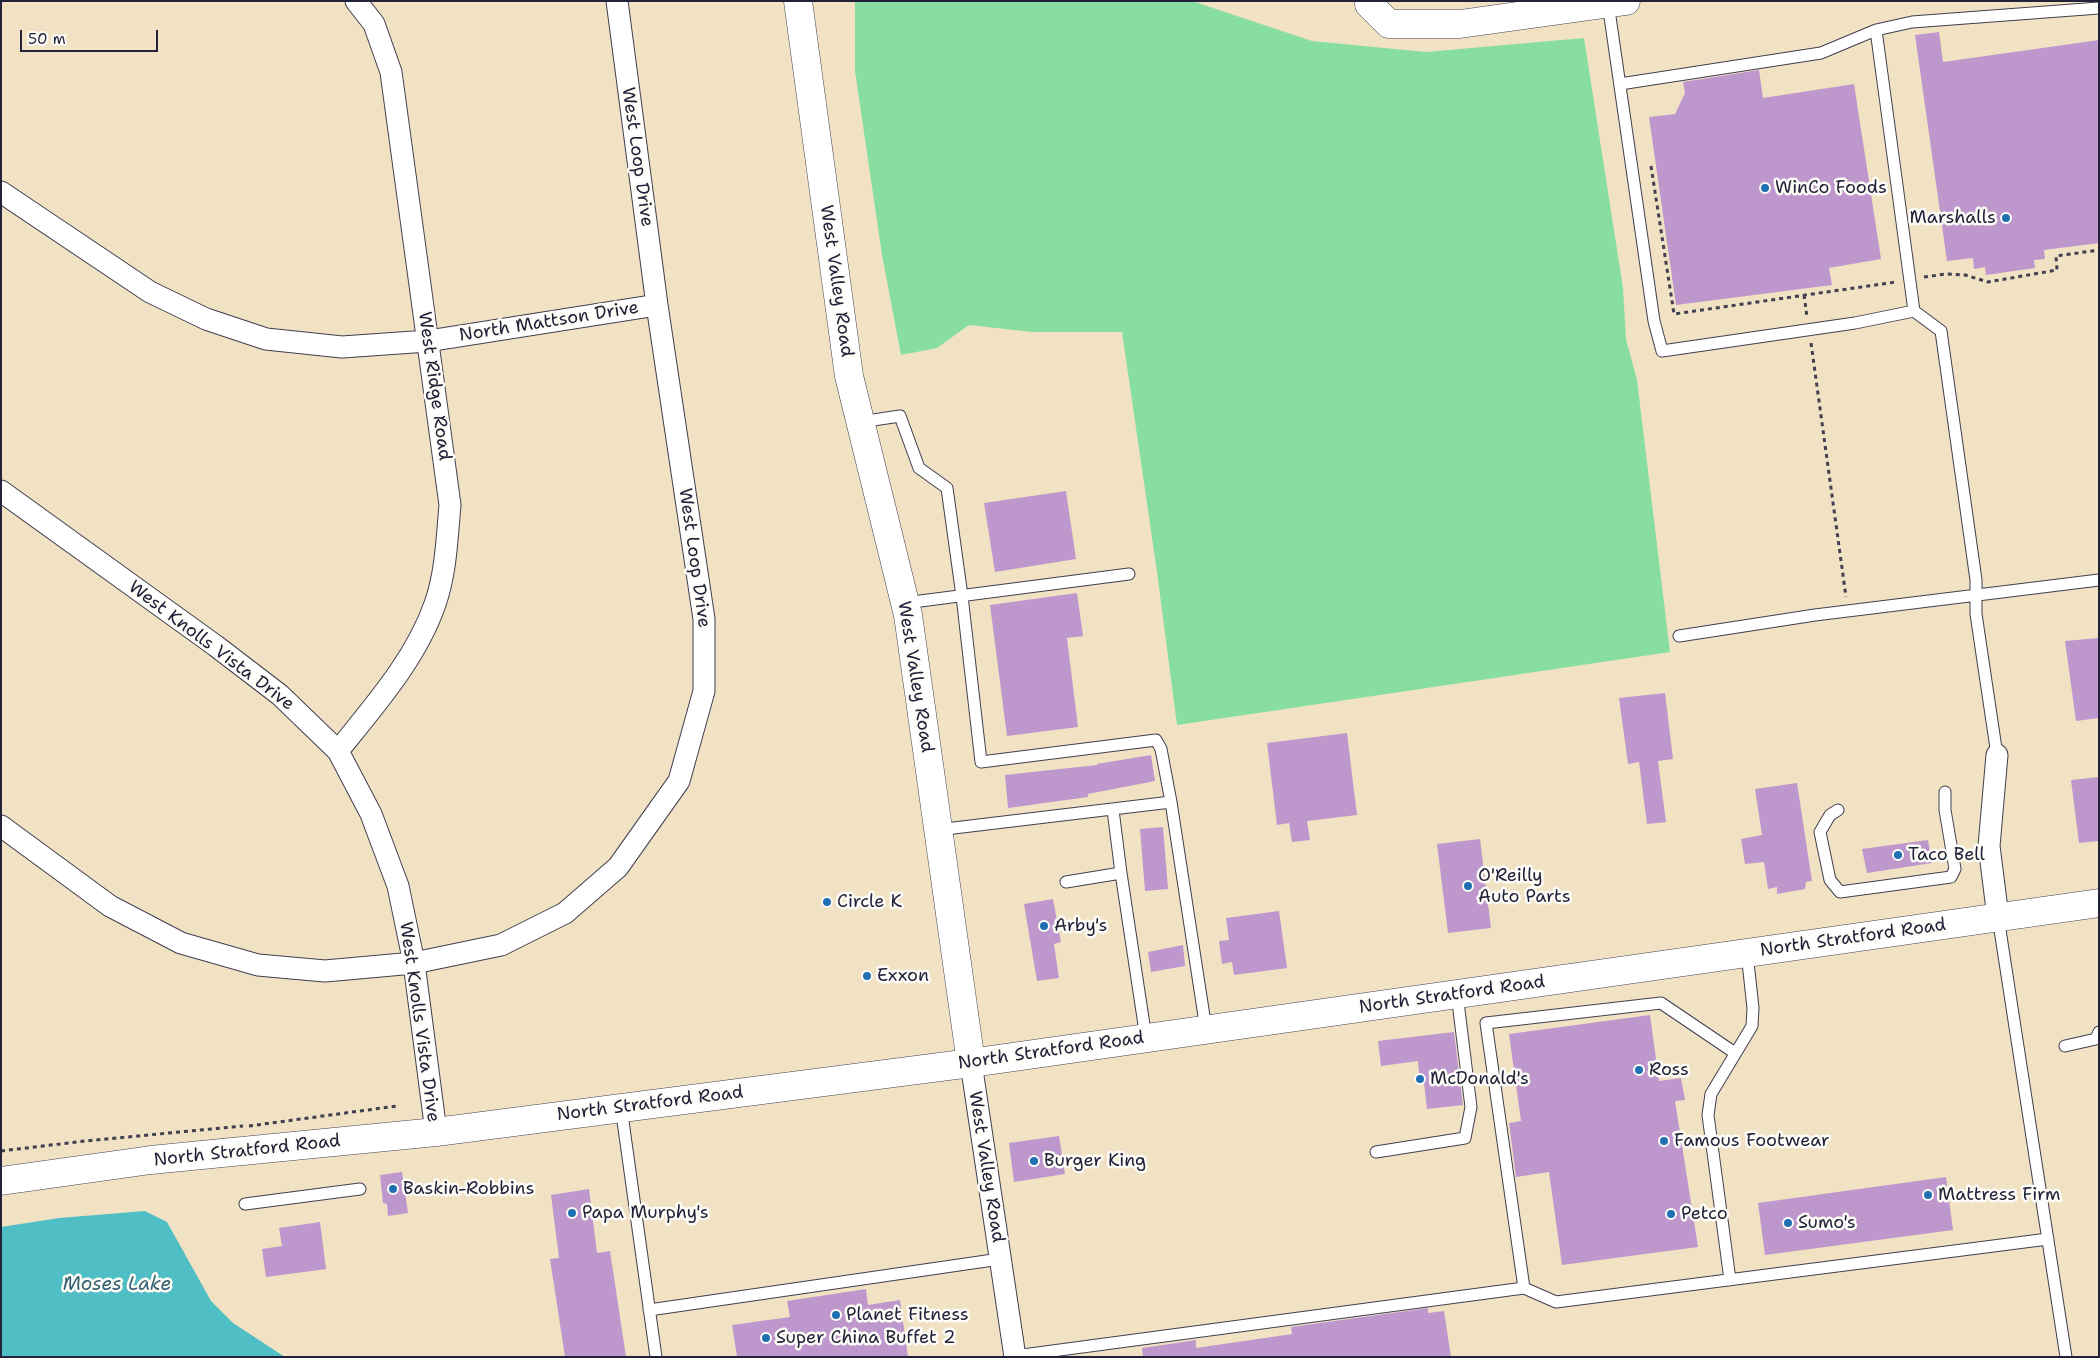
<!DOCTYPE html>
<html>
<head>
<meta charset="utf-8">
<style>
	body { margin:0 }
	#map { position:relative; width:2100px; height:1358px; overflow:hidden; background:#f1e2c4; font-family:"Shantell Sans",sans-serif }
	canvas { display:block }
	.frame { position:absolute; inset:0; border:2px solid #22223b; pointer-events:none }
	.scale { position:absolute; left:20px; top:30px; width:138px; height:22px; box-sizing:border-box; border:2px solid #22223b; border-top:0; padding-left:6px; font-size:15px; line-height:18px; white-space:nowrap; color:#22223b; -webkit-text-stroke:4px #fdfcf7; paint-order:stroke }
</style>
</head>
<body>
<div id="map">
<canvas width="2100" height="1358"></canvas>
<div class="frame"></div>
<div class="scale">50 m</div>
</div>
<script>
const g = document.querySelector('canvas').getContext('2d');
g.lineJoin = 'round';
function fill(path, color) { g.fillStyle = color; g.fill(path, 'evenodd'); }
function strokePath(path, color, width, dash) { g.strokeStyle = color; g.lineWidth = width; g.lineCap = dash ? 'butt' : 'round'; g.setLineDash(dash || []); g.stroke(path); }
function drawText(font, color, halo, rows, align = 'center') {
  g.font = font + ' "Shantell Sans",sans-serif'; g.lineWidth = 5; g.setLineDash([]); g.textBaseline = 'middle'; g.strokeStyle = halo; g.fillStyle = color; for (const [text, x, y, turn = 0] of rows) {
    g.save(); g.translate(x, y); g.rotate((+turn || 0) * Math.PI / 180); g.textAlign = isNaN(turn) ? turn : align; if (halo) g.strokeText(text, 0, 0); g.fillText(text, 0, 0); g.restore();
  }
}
const green = new Path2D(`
	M855 1H1192L1312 41 1426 52 1584 38 1623 288 1626 339 1637 380 1670 652 1177 725 1157 572 1122 332H1032L969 325 937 348 901 355 882 255 855 71Z`);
const water = new Path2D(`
	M145 1211 167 1222 211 1301 233 1323 285 1357H1V1227L59 1218Z`);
const building = new Path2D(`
	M1939 32 1943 62 2099 40V243L2044 250 2045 259 2034 260 2035 268 1986 275 1985 267 1974 269 1973 258 1947 261 1915 35Z
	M1759 70 1763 98 1854 84 1881 259 1829 268 1832 285 1676 305 1649 117 1675 114 1685 93 1683 82Z
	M1066 491 1076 559 995 572 984 503Z
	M1077 593 1083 636 1067 638 1078 727 1007 736 990 605Z
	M2099 638V718L2076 721 2065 641Z
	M1665 693 1673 759 1658 761 1666 822 1647 824 1639 762 1628 764 1619 698Z
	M1347 733 1357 815 1307 821 1310 840 1292 842 1289 823 1277 825 1267 743Z
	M1151 755 1155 781 1088 794V797L1008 808 1005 775 1097 765V764Z
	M2099 777V841L2079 843 2071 780Z
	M1797 783 1812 881 1806 882 1805 889 1777 894V887L1768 889 1764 862 1745 864 1741 839 1762 835 1755 789Z
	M1163 827 1168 889 1145 891 1140 829Z
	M1480 839 1491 928 1448 933 1437 844Z
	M1928 840 1932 863 1867 873 1862 849Z
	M1053 899 1061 942 1054 944 1059 978 1037 981 1024 904Z
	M1279 911 1287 968 1234 975 1232 962 1222 964 1219 941 1229 940 1226 918Z
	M1183 945 1185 966 1151 972 1148 952Z
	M1650 1015 1659 1081 1681 1078 1685 1100 1675 1101 1698 1247 1562 1265 1549 1172 1516 1177 1509 1123 1521 1121 1509 1034Z
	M1454 1032 1463 1105 1427 1109 1423 1074H1419L1418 1061 1381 1066 1378 1041Z
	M1059 1136 1065 1174 1014 1182 1009 1143Z
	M402 1172 408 1213 388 1216 387 1204 383 1203 380 1175Z
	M1946 1177 1953 1230 1765 1255 1758 1203Z
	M589 1189 597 1253 610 1251 626 1357H565L550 1259 559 1258 551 1195Z
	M320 1222 326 1269 266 1277 262 1249 282 1246 279 1228Z
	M866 1289 868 1305 900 1300 908 1357H737L732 1325 790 1317 787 1301Z
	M1428 1308V1313L1444 1311 1451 1357H1143L1142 1348 1196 1340V1348L1292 1334 1291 1327Z`);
const path = new Path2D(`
	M1651 166 1674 314 1896 282
	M1924 277 1946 274 1965 275 1988 282 2057 270 2056 256 2099 250
	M1804 295 1807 317
	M1811 343 1846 597
	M249 1126 397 1106
	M1 1151 85 1141 243 1126`);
const lane = new Path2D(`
	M1608 3 1654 321 1662 351 1855 323 1914 311
	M1620 84 1821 53 1876 30
	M860 422 900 416 919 468 947 488 962 596 981 762 1156 740 1161 749 1171 802 937 830
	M905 603 1129 574
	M1679 636 1815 615 2099 580
	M1997 755 1976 614V580L1941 331 1914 311 1876 30 1912 22 2099 8
	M1171 802 1206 1029
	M1113 810 1121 873
	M1838 810 1830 815 1820 832 1830 880 1840 892 1951 877 1955 869 1945 810V792
	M1066 882 1121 873 1146 1038
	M1998 917 2066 1357
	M2065 1046 2096 1039 2099 1032
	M621 1107 656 1357
	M1376 1152 1465 1138 1471 1107 1457 994
	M245 1204 360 1189
	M1730 1280 1708 1115 1711 1094 1752 1026 1753 1008 1747 953
	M1524 1288 1486 1023 1661 1003 1735 1053
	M649 1310 1000 1259
	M1015 1356 1524 1288 1556 1302 2048 1239`);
const street = new Path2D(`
	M1 192 150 292 206 319 266 339 342 347 428 341 657 305
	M1 491 216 646 280 695 338 751 371 814 398 886 414 963 436 1132
	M338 751C374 706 416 659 435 604 446 573 447 538 450 505L391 72 374 24 356 1
	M1997 755 1989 846 1998 917
	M1 826 110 906 181 943 258 965 325 971 414 963 501 945 565 913 618 867 679 781 704 691V619L657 305 617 1
	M971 1063 1015 1357`);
const secondary = new Path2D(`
	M798 1 849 376 908 615 971 1063
	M1369 4 1389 24H1460L1626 1`);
const primary = new Path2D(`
	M1 1181 151 1160 436 1132 971 1063 2099 903`);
const markers = [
	[1765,188,5,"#1f6fb2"],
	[2006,218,5,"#1f6fb2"],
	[1898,855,5,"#1f6fb2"],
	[1468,886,5,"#1f6fb2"],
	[827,902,5,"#1f6fb2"],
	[1044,926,5,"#1f6fb2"],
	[867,976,5,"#1f6fb2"],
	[1639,1070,5,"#1f6fb2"],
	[1420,1079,5,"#1f6fb2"],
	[1664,1141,5,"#1f6fb2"],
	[1034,1161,5,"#1f6fb2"],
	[393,1189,5,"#1f6fb2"],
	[1928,1195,5,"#1f6fb2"],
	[572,1213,5,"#1f6fb2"],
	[1671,1214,5,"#1f6fb2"],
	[1788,1223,5,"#1f6fb2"],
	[836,1315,5,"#1f6fb2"],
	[766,1338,5,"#1f6fb2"]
];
const streetNames = [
	["West Loop Drive",637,157,82],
	["West Valley Road",836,281,82],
	["North Mattson Drive",549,322,-9],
	["West Ridge Road",434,386,82],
	["West Loop Drive",694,558,82],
	["West Knolls Vista Drive",211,646,37],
	["West Valley Road",915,677,81],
	["North Stratford Road",1853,938,-8],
	["North Stratford Road",1452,995,-8],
	["West Knolls Vista Drive",419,1022,82],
	["North Stratford Road",1051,1051,-8],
	["North Stratford Road",650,1104,-7],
	["North Stratford Road",247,1151,-6],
	["West Valley Road",986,1167,81]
];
const poiNames = [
	["WinCo Foods",1775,188],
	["Marshalls",1996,218,"right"],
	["Taco Bell",1908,855],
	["O'Reilly",1478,876],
	["Auto Parts",1478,897],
	["Circle K",837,902],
	["Arby's",1054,926],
	["Exxon",877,976],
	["Ross",1649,1070],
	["McDonald's",1430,1079],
	["Famous Footwear",1674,1141],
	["Burger King",1044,1161],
	["Baskin-Robbins",403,1189],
	["Mattress Firm",1938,1195],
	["Papa Murphy's",582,1213],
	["Petco",1681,1214],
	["Sumo's",1798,1223],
	["Planet Fitness",846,1315],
	["Super China Buffet 2",776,1338]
];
const waterNames = [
	["Moses Lake",117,1285]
];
fill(green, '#88dea0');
fill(water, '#50bec5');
fill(building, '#be98cd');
strokePath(lane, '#413f50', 13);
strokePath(street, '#413f50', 23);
strokePath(secondary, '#413f50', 29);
strokePath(primary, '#413f50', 29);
strokePath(path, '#413f50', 3, [4, 4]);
strokePath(lane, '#fff', 11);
strokePath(street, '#fff', 21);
strokePath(secondary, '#fff', 28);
strokePath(primary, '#fff', 28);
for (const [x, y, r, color] of markers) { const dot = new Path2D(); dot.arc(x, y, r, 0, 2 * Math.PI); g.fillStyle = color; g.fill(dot); strokePath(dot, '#fdfcf7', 2); }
drawText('18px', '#22223b', '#fdfcf7', streetNames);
drawText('18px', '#22223b', '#fdfcf7', poiNames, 'left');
drawText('italic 19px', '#346072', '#fdfcf7', waterNames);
</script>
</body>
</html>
